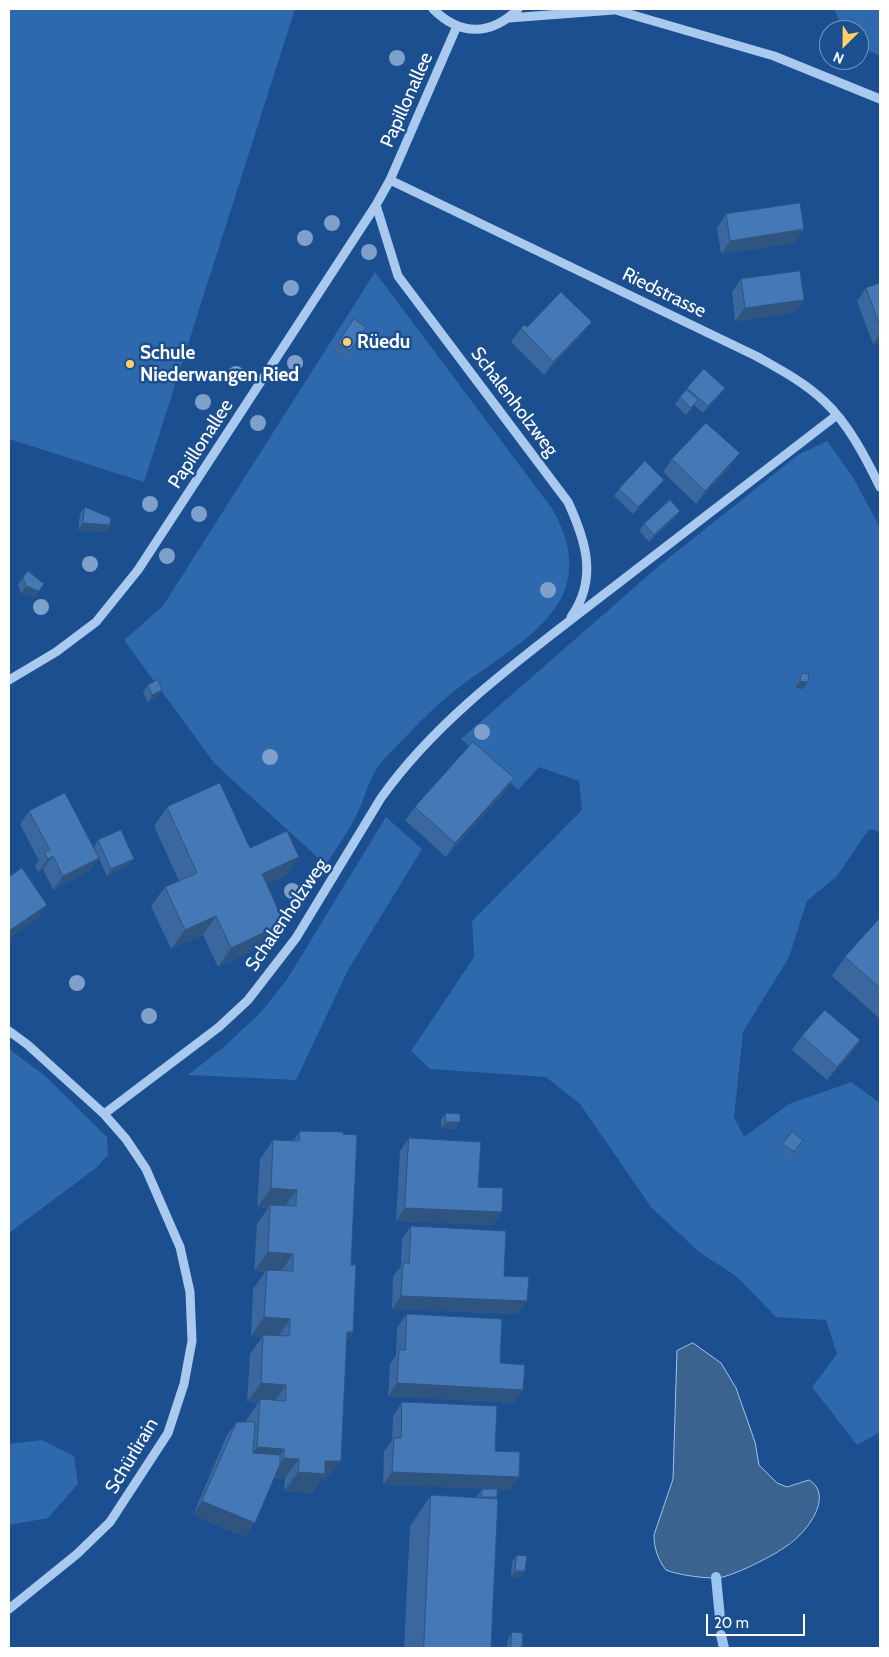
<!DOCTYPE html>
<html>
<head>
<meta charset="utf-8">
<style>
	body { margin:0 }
	#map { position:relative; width:889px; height:1657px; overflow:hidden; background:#1b4f8f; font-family:Cabin,sans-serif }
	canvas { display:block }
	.frame { position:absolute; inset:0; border:10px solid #fff; pointer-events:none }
	.north { position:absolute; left:819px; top:20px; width:50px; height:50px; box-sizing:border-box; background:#1b4f8f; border:1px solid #7695bc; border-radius:50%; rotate:203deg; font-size:14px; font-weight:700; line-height:20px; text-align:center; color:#fff }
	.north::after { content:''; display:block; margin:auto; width:18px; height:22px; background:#ffd166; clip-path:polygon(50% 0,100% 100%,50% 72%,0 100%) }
	.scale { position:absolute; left:706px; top:1614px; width:99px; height:22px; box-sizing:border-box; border:2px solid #fff; border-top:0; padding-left:6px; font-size:15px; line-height:18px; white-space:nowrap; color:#fff; -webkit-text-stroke:4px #1b4f8f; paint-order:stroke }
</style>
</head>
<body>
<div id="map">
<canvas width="889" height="1657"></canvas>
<div class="frame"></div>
<div class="north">N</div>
<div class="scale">20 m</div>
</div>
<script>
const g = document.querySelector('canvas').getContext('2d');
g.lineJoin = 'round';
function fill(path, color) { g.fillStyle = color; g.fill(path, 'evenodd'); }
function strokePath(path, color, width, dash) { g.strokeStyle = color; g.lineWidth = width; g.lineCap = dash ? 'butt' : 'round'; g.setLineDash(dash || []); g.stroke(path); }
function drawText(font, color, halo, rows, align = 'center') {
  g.font = font + ' Cabin,sans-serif'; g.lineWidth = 5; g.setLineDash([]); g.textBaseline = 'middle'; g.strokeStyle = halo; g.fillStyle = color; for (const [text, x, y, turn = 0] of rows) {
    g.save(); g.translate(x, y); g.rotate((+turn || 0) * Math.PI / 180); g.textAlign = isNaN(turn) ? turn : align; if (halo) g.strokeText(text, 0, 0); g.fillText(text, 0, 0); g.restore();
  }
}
const green = new Path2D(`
	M9 9H295L144 482 9 439Z
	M834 9H880V56L859 46V30H843Z
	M375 272 553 510C609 611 508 645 446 698 424 716 404 739 384 759 370 774 367 792 359 810 350 829 337 847 326 865L215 764 124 640 163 606Z
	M827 441 853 477 880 528V832L869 829 837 876 807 901 789 957 743 1032 734 1117 744 1137 789 1104 851 1082 880 1103V1432L857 1445 812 1387 837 1354 826 1320 776 1317 736 1276 699 1252 651 1207 580 1104 546 1077 430 1069 411 1051 474 957 472 921 582 810 579 781 539 767 518 790 461 739 660 565 798 455Z
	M386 817 422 849 348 970 296 1080 188 1075 225 1046 261 1012 286 981Z
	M9 1049 44 1075 107 1137 108 1155 96 1168 9 1233Z
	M42 1440 74 1456 78 1484 48 1518 9 1525V1444Z`);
const water = new Path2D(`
	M693 1343 721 1363 736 1388 755 1442 759 1465 777 1483 787 1487 809 1480C835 1496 806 1533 788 1545 773 1556 741 1572 723 1577 711 1580 678 1575 666 1570 658 1560 654 1548 654 1535L673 1479 677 1351Z`);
const stream = new Path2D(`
	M716 1577 720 1618
	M721 1635 724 1648`);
const minor = new Path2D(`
	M433 9C460 36 491 36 518 9
	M612 9 774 56 880 99
	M509 18 614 10
	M390 180 756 356C779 369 804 382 824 401 848 423 866 458 880 487
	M376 205 398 276 568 502C586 541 598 579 571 617
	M9 680 56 652 96 622 138 570 376 205 390 180 457 26
	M9 1031 28 1045 104 1114 126 1139 146 1169 180 1247 190 1292 192 1341 184 1384 168 1433 110 1522 77 1554 9 1609
	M104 1114 219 1027 248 1000 296 938 381 798C437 719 518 661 594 602 675 540 756 477 837 415`);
const trees = [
	[397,58],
	[332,223],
	[305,238],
	[369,252],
	[291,288],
	[295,363],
	[236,374],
	[203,402],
	[258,423],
	[150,504],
	[199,514],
	[167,556],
	[90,564],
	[548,590],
	[41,607],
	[482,732],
	[270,757],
	[292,891],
	[77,983],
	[149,1016]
];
const wall = new Path2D(`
	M726 214 804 229 794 243 721 254 717 228Z
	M741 279 795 313 735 321 732 292Z
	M880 283V342L873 344 857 301 866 288Z
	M354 319 366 327 346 358 333 350Z
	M527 327 582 335 544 375 511 342 521 328Z
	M687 388H725L720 395 703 413 694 405 686 415 675 404Z
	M672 459 730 467 696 504 663 472Z
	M659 487 633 514 614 496 619 489Z
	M85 507 110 525 105 532 78 530 80 514Z
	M680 511 675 518 649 542 639 531 644 524Z
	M28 571 44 584 35 597 21 593 18 584Z
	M802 673 808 682 803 689 795 688 797 679Z
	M148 685 162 690 157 697 148 702 143 692Z
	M505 792 446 857 405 820 415 807Z
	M167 807 250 848 286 876 267 884 284 923 271 942 218 967 203 935 171 949 151 906 165 887 179 881 154 826Z
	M29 811 99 858 89 871 53 890 43 869 38 872 35 866 39 861 20 824Z
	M98 840 129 865 107 876 94 847Z
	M880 918V1019L832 976 845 957Z
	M802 1036 851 1054 827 1080 792 1050Z
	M446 1113 460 1122 455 1129 441 1128V1120Z
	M300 1131 351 1265 353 1332 347 1340 327 1480H320L312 1493 284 1491 285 1478H274L245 1537 193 1515 227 1435 237 1422H246L247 1419 258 1403 247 1402 250 1354 262 1337 251 1336 253 1289 265 1272 254 1271 257 1224 268 1208 257 1207 260 1159 273 1140 293 1141Z
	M792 1132 803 1140 789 1159 779 1151Z
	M409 1138 478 1187 502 1212 492 1225 396 1221 400 1151Z
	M411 1226 527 1301 518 1314 392 1309 393 1276 401 1266 402 1239Z
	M407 1314 500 1363 514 1403 388 1396 390 1364 396 1355 397 1327Z
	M402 1402 495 1451 509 1490 497 1489V1497L496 1498 491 1648H404L410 1526 431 1495 477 1498V1496L482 1489H496L383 1485 384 1451 392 1441 393 1416Z
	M517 1555 521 1578 511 1577 512 1562Z
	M512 1632 522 1648H507L508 1639Z`);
const shadedWall = new Path2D(`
	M804 229 794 243 721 254 730 241Z
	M804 300 795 313 735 321 745 308Z
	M592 322 582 335 544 375 553 362Z
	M880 334V342L873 344Z
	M725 388 720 395 703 413 708 406Z
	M740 453 730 467 696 504 705 491Z
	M664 480 659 487 633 514 638 507Z
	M680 511 675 518 649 542 654 535Z
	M83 523 110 525 105 532 78 530Z
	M26 586 39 591 35 597 21 593Z
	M800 681 808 682 803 689 795 688Z
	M162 690 157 697 148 702 152 695Z
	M514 778 505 792 446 857 455 843Z
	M53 856 43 869 38 872 48 859Z
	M299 857 286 876 248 893 262 874Z
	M99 858 89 871 53 890 63 876Z
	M134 859 129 865 107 876 111 869Z
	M47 905 38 919 9 938V931Z
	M216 916 203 935 171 949 185 930Z
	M284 923 271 942 218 967 231 948Z
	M860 1040 851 1054 827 1080 837 1067Z
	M446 1122H460L455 1129 441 1128Z
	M271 1188 297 1190 283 1209 270 1205 268 1208 257 1207Z
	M405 1208 502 1212 492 1225 396 1221Z
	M268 1252 293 1254 280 1273 267 1270 265 1272 254 1271Z
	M401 1296 527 1301 518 1314 392 1309Z
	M264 1317 290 1319 277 1338 263 1335 262 1337 251 1336Z
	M347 1332H353L339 1351Z
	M261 1383 286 1385 273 1404 260 1399 258 1403 247 1402Z
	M397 1383 523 1390 514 1403 388 1396Z
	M257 1447 284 1449 271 1468 244 1466Z
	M284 1458 299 1459 285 1478 271 1477Z
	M325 1461H341L327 1480H320L312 1493 284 1491 298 1472Z
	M392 1472 519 1477 509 1490 383 1485Z
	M202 1501 255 1523 245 1537 193 1515Z
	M515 1571H525L521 1578 511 1577Z`);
const building = new Path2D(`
	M800 203 804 229 730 241 726 214Z
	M800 271 804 300 745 308 741 279Z
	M880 283V326L866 288Z
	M561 292 592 322 553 362 521 328 524 325 527 327Z
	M354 319 366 327 350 351 338 343Z
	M704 369 725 388 708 406 687 388Z
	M687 390 698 400 691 408 680 397Z
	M706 423 740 453 705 491 672 459Z
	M645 461 664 480 638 507 619 489Z
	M670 500 680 511 654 535 644 524Z
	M85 507 111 518 110 525 83 523Z
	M28 571 44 584 39 591 26 586 23 578Z
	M802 673 809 674 808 682 800 681Z
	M158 680 162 690 152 695 148 685Z
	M473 742 514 778 455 843 415 807Z
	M220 783 250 848 287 831 299 857 262 874 284 923 231 948 216 916 185 930 165 887 197 873 167 807Z
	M65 793 99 858 63 876 53 856 48 859 44 853 50 850 29 811Z
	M121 830 134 859 111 869 98 840Z
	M22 868 47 905 9 931V877Z
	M880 918V988L845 957Z
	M825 1010 860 1040 837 1067 802 1036Z
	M446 1113 460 1114V1122H446Z
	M300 1131 343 1132V1134L357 1135 351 1265H356L353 1332H347L341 1461H325V1474L298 1472 299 1459 284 1458V1449L257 1447 260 1399 286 1401V1385L261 1383 263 1335 289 1336 290 1328V1319L264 1317 267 1270 293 1271V1254L268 1252 270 1205 296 1206V1197L297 1190 271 1188 273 1140 299 1141Z
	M792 1132 803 1140 794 1152 783 1144Z
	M409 1138 481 1142 478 1187 503 1188 502 1212 405 1208Z
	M411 1226 506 1231 504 1276 529 1277 527 1301 401 1296 403 1263H409Z
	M407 1314 502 1319 500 1363 525 1365 523 1390 397 1383 399 1350H405Z
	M402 1402 497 1406 495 1451 520 1452 519 1477 392 1472 394 1438H401Z
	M237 1422H255L253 1453 280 1455V1464L255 1523 202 1501Z
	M482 1489H497V1497H482Z
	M431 1495 498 1499 491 1648H424Z
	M517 1555 527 1556 525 1571H515Z
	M512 1632 523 1633 522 1648H511Z`);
const markers = [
	[347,342,5,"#ffd166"],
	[130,364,5,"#ffd166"]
];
const streetNames = [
	["Papillonallee",407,100,-66],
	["Riedstrasse",664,293,26],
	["Schalenholzweg",514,402,53],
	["Papillonallee",201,444,-57],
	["Schalenholzweg",287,915,-56],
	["Schürlirain",132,1456,-59]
];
const poiNames = [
	["Rüedu",357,342],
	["Schule",140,353],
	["Niederwangen Ried",140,375]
];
fill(green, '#2e69ad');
fill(water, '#3c6290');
strokePath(water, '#9cc4f0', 1);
strokePath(stream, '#9cc4f0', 10);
strokePath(minor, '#a9c9ee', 9);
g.fillStyle = '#7ea0ca';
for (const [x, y] of trees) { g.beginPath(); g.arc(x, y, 8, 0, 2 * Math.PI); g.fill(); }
fill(wall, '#3a679d');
fill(shadedWall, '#305480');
fill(building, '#4478b7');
strokePath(building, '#305480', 1);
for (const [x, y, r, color] of markers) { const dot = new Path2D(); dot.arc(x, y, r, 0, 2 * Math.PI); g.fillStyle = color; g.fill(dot); strokePath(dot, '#1b4f8f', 2); }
drawText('19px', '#fff', '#1b4f8f', streetNames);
drawText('bold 19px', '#fff', '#1b4f8f', poiNames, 'left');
</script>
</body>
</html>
